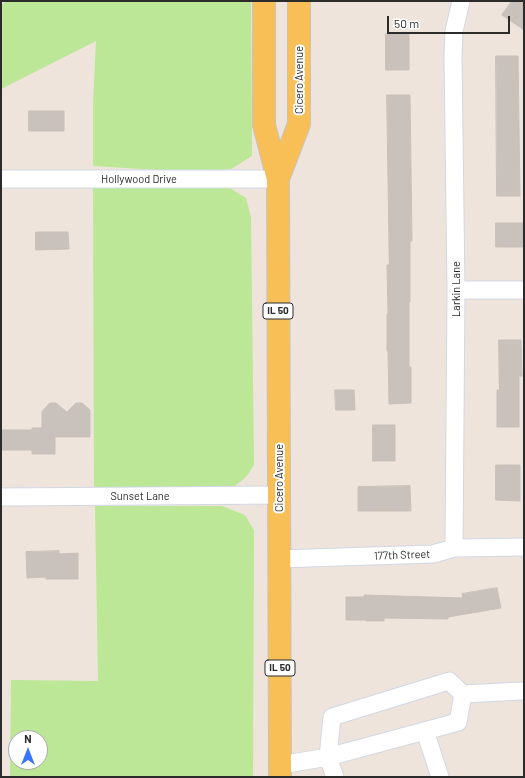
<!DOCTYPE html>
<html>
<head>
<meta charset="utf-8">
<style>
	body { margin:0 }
	#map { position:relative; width:525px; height:778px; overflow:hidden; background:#eee4dc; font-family:Barlow,sans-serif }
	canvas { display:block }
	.frame { position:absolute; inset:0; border:2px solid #2b2b2b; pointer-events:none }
	.north { position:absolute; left:8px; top:730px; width:40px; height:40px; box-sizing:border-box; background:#fff; border:1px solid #aaa; border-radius:50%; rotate:0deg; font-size:11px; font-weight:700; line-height:16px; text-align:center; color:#2b2b2b }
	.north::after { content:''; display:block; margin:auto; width:14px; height:18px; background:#3875ff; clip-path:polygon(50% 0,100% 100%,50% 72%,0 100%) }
	.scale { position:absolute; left:387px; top:16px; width:123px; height:18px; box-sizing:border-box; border:2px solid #2b2b2b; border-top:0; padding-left:5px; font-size:12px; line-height:14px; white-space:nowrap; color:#2b2b2b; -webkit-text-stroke:3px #fff; paint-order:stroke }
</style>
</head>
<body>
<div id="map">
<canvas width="525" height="778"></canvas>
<div class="frame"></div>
<div class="north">N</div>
<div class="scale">50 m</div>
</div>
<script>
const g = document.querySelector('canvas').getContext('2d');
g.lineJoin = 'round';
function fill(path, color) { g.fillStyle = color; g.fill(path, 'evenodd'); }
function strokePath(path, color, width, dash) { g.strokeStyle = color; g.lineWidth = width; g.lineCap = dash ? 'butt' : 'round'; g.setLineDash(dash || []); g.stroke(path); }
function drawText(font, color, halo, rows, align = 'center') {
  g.font = font + ' Barlow,sans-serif'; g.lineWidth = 4; g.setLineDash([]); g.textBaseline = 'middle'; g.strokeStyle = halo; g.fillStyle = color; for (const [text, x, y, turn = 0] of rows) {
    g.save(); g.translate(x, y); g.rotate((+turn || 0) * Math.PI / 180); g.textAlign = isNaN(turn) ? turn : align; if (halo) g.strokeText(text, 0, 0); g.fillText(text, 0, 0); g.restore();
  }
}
const green = new Path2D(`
	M7 1H251L252 156 231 169 191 172 93 166V103L96 41 1 89V5Z
	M93 184 230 188 246 198 251 217 254 465 247 476 233 488H94Z
	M95 506H222L245 515 254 530 253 777H10L11 680 98 681ZM16 738H40V762H16Z`);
const building = new Path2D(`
	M512 1H524V30L502 15Z
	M386 34H409V70H386Z
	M496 56H518L520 196H497Z
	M387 95H410L412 241H410V302H409V367H411V403L389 404 388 351H387V314H388L387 265H389Z
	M29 111H64V131H29Z
	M496 223H524V247H496Z
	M36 232H68L69 249 36 250Z
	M499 340H521L522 376H519V427H497V390H499Z
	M335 390H354L355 410H336Z
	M50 403H56L67 412 76 403H82L90 410V437H55V454H32V450H1V430H32V428H42V412Z
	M373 425H395V461H373Z
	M496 465H520V501L496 500Z
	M410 486 411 511H358V487Z
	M59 551V554L78 553V579H46V577L27 578 26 552Z
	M497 588 501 608 448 617V619L384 618V621H366V620H346V597H364V595L463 598 462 594Z`);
const minor = new Path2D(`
	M1 179H278
	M456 290H524
	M1 497 279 495
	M454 548 456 290 453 56 454 31 461 1
	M279 559 433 554 454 548 524 547
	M425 731 440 777
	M280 765 328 757 458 722 463 694
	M335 777 328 757 332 717 449 681 463 694 521 691`);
const major = new Path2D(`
	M264 1V125L278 179 280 777
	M278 179 299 124V1`);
const shields = [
	[278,311,30],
	[280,668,30]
];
const shieldNames = [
	["IL 50",278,311],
	["IL 50",280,668]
];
const streetNames = [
	["Cicero Avenue",299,80,-90],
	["Hollywood Drive",139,179],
	["Larkin Lane",456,289,-90],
	["Cicero Avenue",279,478,-90],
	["Sunset Lane",140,496],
	["177th Street",402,555,-2]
];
fill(green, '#bbe796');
fill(building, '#c9c1bc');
strokePath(building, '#c9c0b6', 1);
strokePath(minor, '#d1d7e4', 19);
strokePath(major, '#c4c4c4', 24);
strokePath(minor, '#fff', 17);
strokePath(major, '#f8bf57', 22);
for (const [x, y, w] of shields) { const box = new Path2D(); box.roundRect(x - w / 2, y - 8, w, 16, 3); g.fillStyle = '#fff'; g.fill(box); strokePath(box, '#2b2b2b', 1); }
drawText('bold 10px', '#2b2b2b', null, shieldNames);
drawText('11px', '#2b2b2b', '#fff', streetNames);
</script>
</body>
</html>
